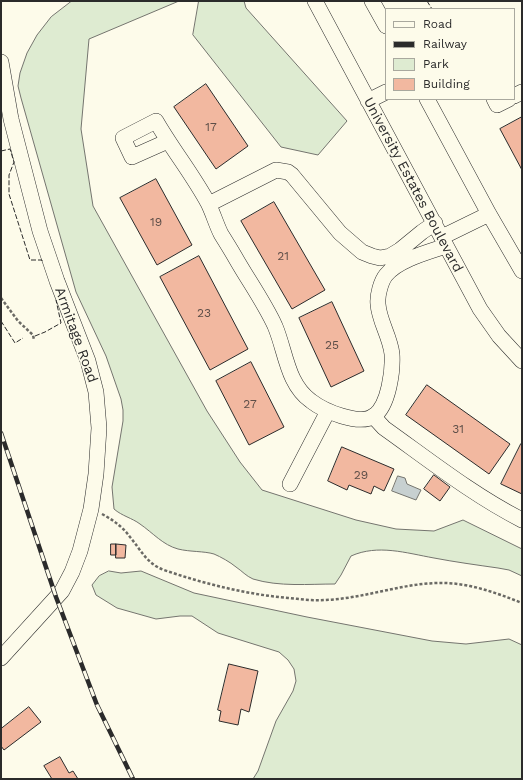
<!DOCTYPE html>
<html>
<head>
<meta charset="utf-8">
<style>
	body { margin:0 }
	#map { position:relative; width:523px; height:780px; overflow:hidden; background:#fdfbea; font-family:"Work Sans",sans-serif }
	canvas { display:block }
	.frame { position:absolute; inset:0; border:2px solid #2b2b2b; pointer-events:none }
	.legend { position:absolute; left:385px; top:8px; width:130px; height:92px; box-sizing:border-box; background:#fdfbea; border:1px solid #a9a89e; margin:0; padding:5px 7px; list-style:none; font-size:12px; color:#2b2b2b }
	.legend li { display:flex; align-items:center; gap:8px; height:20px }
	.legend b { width:20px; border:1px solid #a9a89e }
</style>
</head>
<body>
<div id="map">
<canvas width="523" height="780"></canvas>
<div class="frame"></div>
<ul class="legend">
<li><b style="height:5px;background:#fdfbea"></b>Road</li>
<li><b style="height:5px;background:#2b2b2b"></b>Railway</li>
<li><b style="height:11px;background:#deebd1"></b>Park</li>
<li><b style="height:11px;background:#f2b8a0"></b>Building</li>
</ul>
</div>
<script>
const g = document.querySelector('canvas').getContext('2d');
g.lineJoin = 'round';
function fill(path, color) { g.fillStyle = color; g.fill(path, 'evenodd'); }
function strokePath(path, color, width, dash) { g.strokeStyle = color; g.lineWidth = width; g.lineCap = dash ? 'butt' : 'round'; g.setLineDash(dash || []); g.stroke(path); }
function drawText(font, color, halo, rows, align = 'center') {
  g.font = font + ' "Work Sans",sans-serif'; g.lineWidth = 3; g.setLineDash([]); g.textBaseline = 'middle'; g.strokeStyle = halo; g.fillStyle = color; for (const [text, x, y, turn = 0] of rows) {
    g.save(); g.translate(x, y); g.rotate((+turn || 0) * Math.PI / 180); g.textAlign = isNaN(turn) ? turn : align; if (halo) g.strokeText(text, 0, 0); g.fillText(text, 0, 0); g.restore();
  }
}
const green = new Path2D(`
	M72 1H179L89 39 81 129 93 206 207 411 240 462 262 490 356 520 396 529 434 531 463 520 522 549V576L509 570 498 568C477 565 455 562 434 558 406 553 378 544 351 556L341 575 335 584C309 584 279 587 253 579 246 576 242 571 236 567 230 562 221 557 214 554 204 551 190 552 178 549 163 545 153 533 140 524 132 518 122 516 114 509L112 487 123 421V410L121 399 106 356 76 292 21 98 18 86 20 73 27 53 37 35 51 17Z
	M199 1H244L246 8 347 121 318 155 281 147 193 35Z
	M109 571 121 573 141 571 194 593 307 617 432 641 466 644 509 639 522 645V779H253L258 771 276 721 293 691 296 681 294 669 288 660 279 652 218 633 192 616H180L156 619 117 608 96 595 92 585 99 576Z`);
const water = new Path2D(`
	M398 476 405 478 407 484 421 490 416 500 392 491Z`);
const building = new Path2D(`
	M206 84 248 146 216 169 174 107Z
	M522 117V170L500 129Z
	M156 179 192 245 157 265 120 198Z
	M274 202 325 290 292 309 241 221Z
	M199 256 248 349 210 370 160 277Z
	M332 302 364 371 331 387 299 318Z
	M251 362 284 427 249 445 216 381Z
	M427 385 510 444 489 474 406 415Z
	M521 444 522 445V494L501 484Z
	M342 447 394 469 384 491 374 486 371 494 349 485 347 490 328 481Z
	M434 475 450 487 440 501 424 489Z
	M111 544H116V555H111Z
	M116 544 126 545 125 558H116Z
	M229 664 258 671 249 712 241 709 238 725 219 721 221 711 218 710Z
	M29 707 41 722 4 750 1 746V729Z
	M60 757 69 773 73 771 78 779H52L44 766Z`);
const path = new Path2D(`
	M1 298 18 321 33 335 34 340
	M102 514C113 520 123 527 130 537 141 550 147 564 164 570 205 584 245 594 288 598 300 599 312 601 324 600 362 599 399 584 437 583 467 582 494 592 522 603`);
const minor = new Path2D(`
	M315 1 480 309 499 336 522 361
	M372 1 386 26
	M1 62 11 119 40 231 57 281 88 361 96 392 99 428 96 474 91 509 80 551 72 572 62 591 1 658
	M514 96 522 92
	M427 99 489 214 522 271
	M494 99 497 105 509 99
	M368 101 386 92
	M168 141 132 157 123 138 156 121C172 149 193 175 208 203 213 213 216 224 221 234 226 242 231 250 235 257 248 280 264 302 275 326 286 352 287 384 311 401 324 411 359 426 374 416 389 405 393 370 392 354 390 336 379 321 378 304 377 296 381 281 386 275 398 260 428 252 446 246
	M209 204 276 170 288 172 292 175 340 233 362 252 372 256 380 258 390 256 400 250 422 232 435 223
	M442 237 489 214
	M373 416 384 428C429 460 473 495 522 520
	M290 484 328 411`);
const rail = new Path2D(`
	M1 433 56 597 97 705 133 779`);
const fence = new Path2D(`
	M427 1 432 9
	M1 151 10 149 14 162 9 175V194L30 260H42V262
	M1 321 15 343 23 338
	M35 336 45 332 61 323 56 300`);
const numberNames = [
	["17",211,127],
	["19",156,222],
	["21",283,256],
	["23",204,313],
	["25",332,345],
	["27",250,404],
	["31",458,429],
	["29",361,475]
];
const streetNames = [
	["University Estates Boulevard",413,185,62],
	["Armitage Road",76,335,70]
];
fill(green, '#deebd1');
strokePath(green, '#74746e', 1);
fill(water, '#c7d0d0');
strokePath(water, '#74746e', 1);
fill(building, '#f2b8a0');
strokePath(building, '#2b2b2b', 1);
strokePath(minor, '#2b2b2b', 16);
strokePath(path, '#6a6964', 2.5, [3, 2]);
strokePath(minor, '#fdfbea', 15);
strokePath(rail, '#2b2b2b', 4.5);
strokePath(rail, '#fdfbea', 3, [9]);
strokePath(fence, '#2b2b2b', 1, [5, 2]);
drawText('12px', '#5d4e48', null, numberNames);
drawText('14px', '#2b2b2b', '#fdfbea', streetNames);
</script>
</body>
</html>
